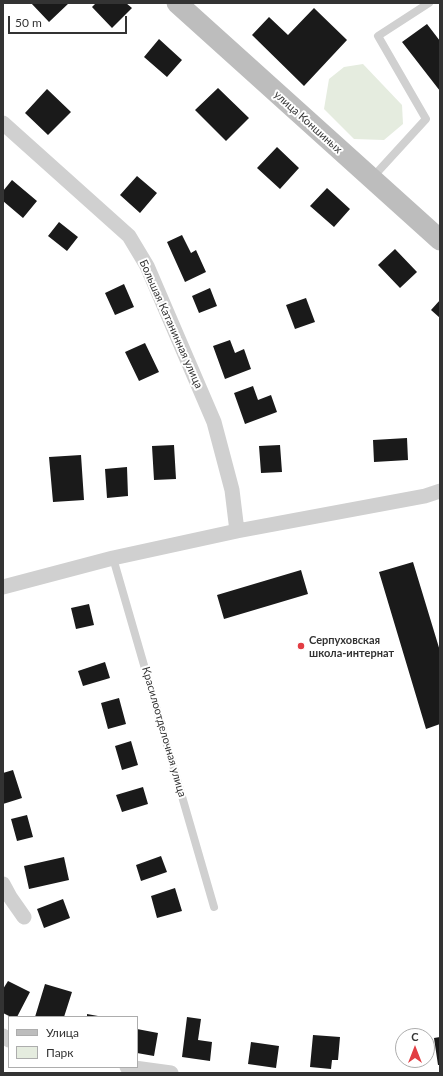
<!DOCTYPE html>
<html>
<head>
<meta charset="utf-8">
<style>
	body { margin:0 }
	#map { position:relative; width:443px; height:1076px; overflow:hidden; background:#fff; font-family:Lato,sans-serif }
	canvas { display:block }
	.frame { position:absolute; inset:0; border:4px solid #333; pointer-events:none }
	.legend { position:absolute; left:8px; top:1016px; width:130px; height:52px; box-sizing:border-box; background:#fff; border:1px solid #adadad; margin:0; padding:5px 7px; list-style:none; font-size:12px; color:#333 }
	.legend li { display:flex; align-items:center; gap:8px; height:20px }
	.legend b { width:20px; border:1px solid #adadad }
	.north { position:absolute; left:395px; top:1028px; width:40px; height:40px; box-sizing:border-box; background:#fff; border:1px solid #adadad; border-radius:50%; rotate:0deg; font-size:11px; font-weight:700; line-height:16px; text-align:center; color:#333 }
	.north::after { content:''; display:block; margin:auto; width:14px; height:18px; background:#e23d43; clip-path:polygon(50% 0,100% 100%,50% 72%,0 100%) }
	.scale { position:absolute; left:8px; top:16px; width:119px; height:18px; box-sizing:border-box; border:2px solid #333; border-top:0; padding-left:5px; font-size:12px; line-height:14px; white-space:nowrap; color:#333; -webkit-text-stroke:3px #fff; paint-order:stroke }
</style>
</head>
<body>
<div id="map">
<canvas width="443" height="1076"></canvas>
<div class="frame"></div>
<ul class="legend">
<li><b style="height:5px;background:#bdbdbd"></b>Улица</li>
<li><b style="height:11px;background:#e5ecdf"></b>Парк</li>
</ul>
<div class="north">С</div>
<div class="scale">50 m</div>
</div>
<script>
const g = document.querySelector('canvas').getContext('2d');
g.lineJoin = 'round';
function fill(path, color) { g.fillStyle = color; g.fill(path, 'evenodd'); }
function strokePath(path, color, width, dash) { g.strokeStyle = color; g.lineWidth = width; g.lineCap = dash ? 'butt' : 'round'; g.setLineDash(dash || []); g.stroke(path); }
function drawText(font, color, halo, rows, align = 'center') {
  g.font = font + ' Lato,sans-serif'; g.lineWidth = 4; g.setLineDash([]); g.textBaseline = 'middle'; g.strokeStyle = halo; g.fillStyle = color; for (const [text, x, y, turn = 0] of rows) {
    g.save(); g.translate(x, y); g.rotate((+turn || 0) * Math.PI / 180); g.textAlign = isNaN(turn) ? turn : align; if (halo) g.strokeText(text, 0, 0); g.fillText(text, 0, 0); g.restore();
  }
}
const green = new Path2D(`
	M363 64 402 105 403 124 384 140 354 139 324 109 329 79 344 67Z`);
const building = new Path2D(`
	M31 3H69L49 22Z
	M96 3H126L132 8 112 28 92 7Z
	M314 8 347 40 304 86 252 35 269 17 288 35Z
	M427 24 440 41V91L402 42Z
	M159 39 182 60 167 77 144 57Z
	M218 88 249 118 226 141 195 110Z
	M47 89 71 112 48 135 25 113Z
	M277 147 299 168 280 189 257 168Z
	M137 176 157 193 140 213 120 195Z
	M12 180 37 201 23 218 3 201V191Z
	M327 188 350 209 334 227 310 206Z
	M59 222 78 237 67 251 48 236Z
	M182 235 191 253 196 250 206 272 185 282 167 242Z
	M395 249 417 272 400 288 378 265Z
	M124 284 134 307 115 315 105 293Z
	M210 288 217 306 199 313 192 296Z
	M306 298 315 322 295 329 286 305Z
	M440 300V318L431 310Z
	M230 340 235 353 244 349 251 369 225 379 213 346Z
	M145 343 159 372 139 381 125 352Z
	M253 386 258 400 271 395 277 412 245 424 234 393Z
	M407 438 408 460 374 462 373 440Z
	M174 445 176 479 154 480 152 446Z
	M280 445 282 472 261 473 259 446Z
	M81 455 84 500 53 502 49 457Z
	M127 467 128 496 107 498 105 469Z
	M413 562 440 651V724L426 729 379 572Z
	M301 570 308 594 224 619 217 595Z
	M89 604 94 625 76 629 71 608Z
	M105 662 110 678 83 686 78 671Z
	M119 698 126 724 108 729 101 703Z
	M131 741 138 765 122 770 115 746Z
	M13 770 22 798 3 804V773Z
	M143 787 148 804 122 812 116 795Z
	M27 815 33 837 17 841 11 819Z
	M161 856 167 872 141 881 136 865Z
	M64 857 69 880 29 889 24 866Z
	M175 888 182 911 157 918 151 896Z
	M63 899 70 918 44 928 37 909Z
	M8 981 30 992 17 1017H11L3 1013V989Z
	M45 984 72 992 64 1017H35Z
	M87 1014 98 1016V1017H87Z
	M187 1017 201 1019 198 1040 212 1042 210 1061 182 1057Z
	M137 1029 158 1033 154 1056 137 1053Z
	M313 1035 340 1037 338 1060H332L331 1069 310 1067Z
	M440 1037V1065H438L434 1038Z
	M251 1042 279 1046 276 1068 248 1064Z`);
const lane = new Path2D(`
	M372 178 426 119 378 36 429 3
	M113 558 214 907`);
const street = new Path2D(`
	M3 123 129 236 147 266 214 422 232 490 237 531
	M3 587 113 558 237 531 425 496 440 491
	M3 884 10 897 24 917
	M3 1036 9 1040
	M127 1067 171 1073`);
const secondary = new Path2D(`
	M177 3 440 240`);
const markers = [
	[301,646,4,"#e23d43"]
];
const streetNames = [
	["улица Коншиных",308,122,42],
	["Большая Катанинная улица",171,324,66],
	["Красилоотделочная улица",164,732,74]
];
const poiNames = [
	["Серпуховская",309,640],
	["школа-интернат",309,653]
];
fill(green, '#e5ecdf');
fill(building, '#1a1a1a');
strokePath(lane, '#d0d0d0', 8);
strokePath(street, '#d0d0d0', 15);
strokePath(secondary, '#bdbdbd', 21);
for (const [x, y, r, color] of markers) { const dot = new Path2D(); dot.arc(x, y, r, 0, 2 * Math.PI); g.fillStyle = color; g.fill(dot); strokePath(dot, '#fff', 1.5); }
drawText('11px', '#333', '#fff', streetNames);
drawText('bold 11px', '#333', '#fff', poiNames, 'left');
</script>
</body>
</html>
